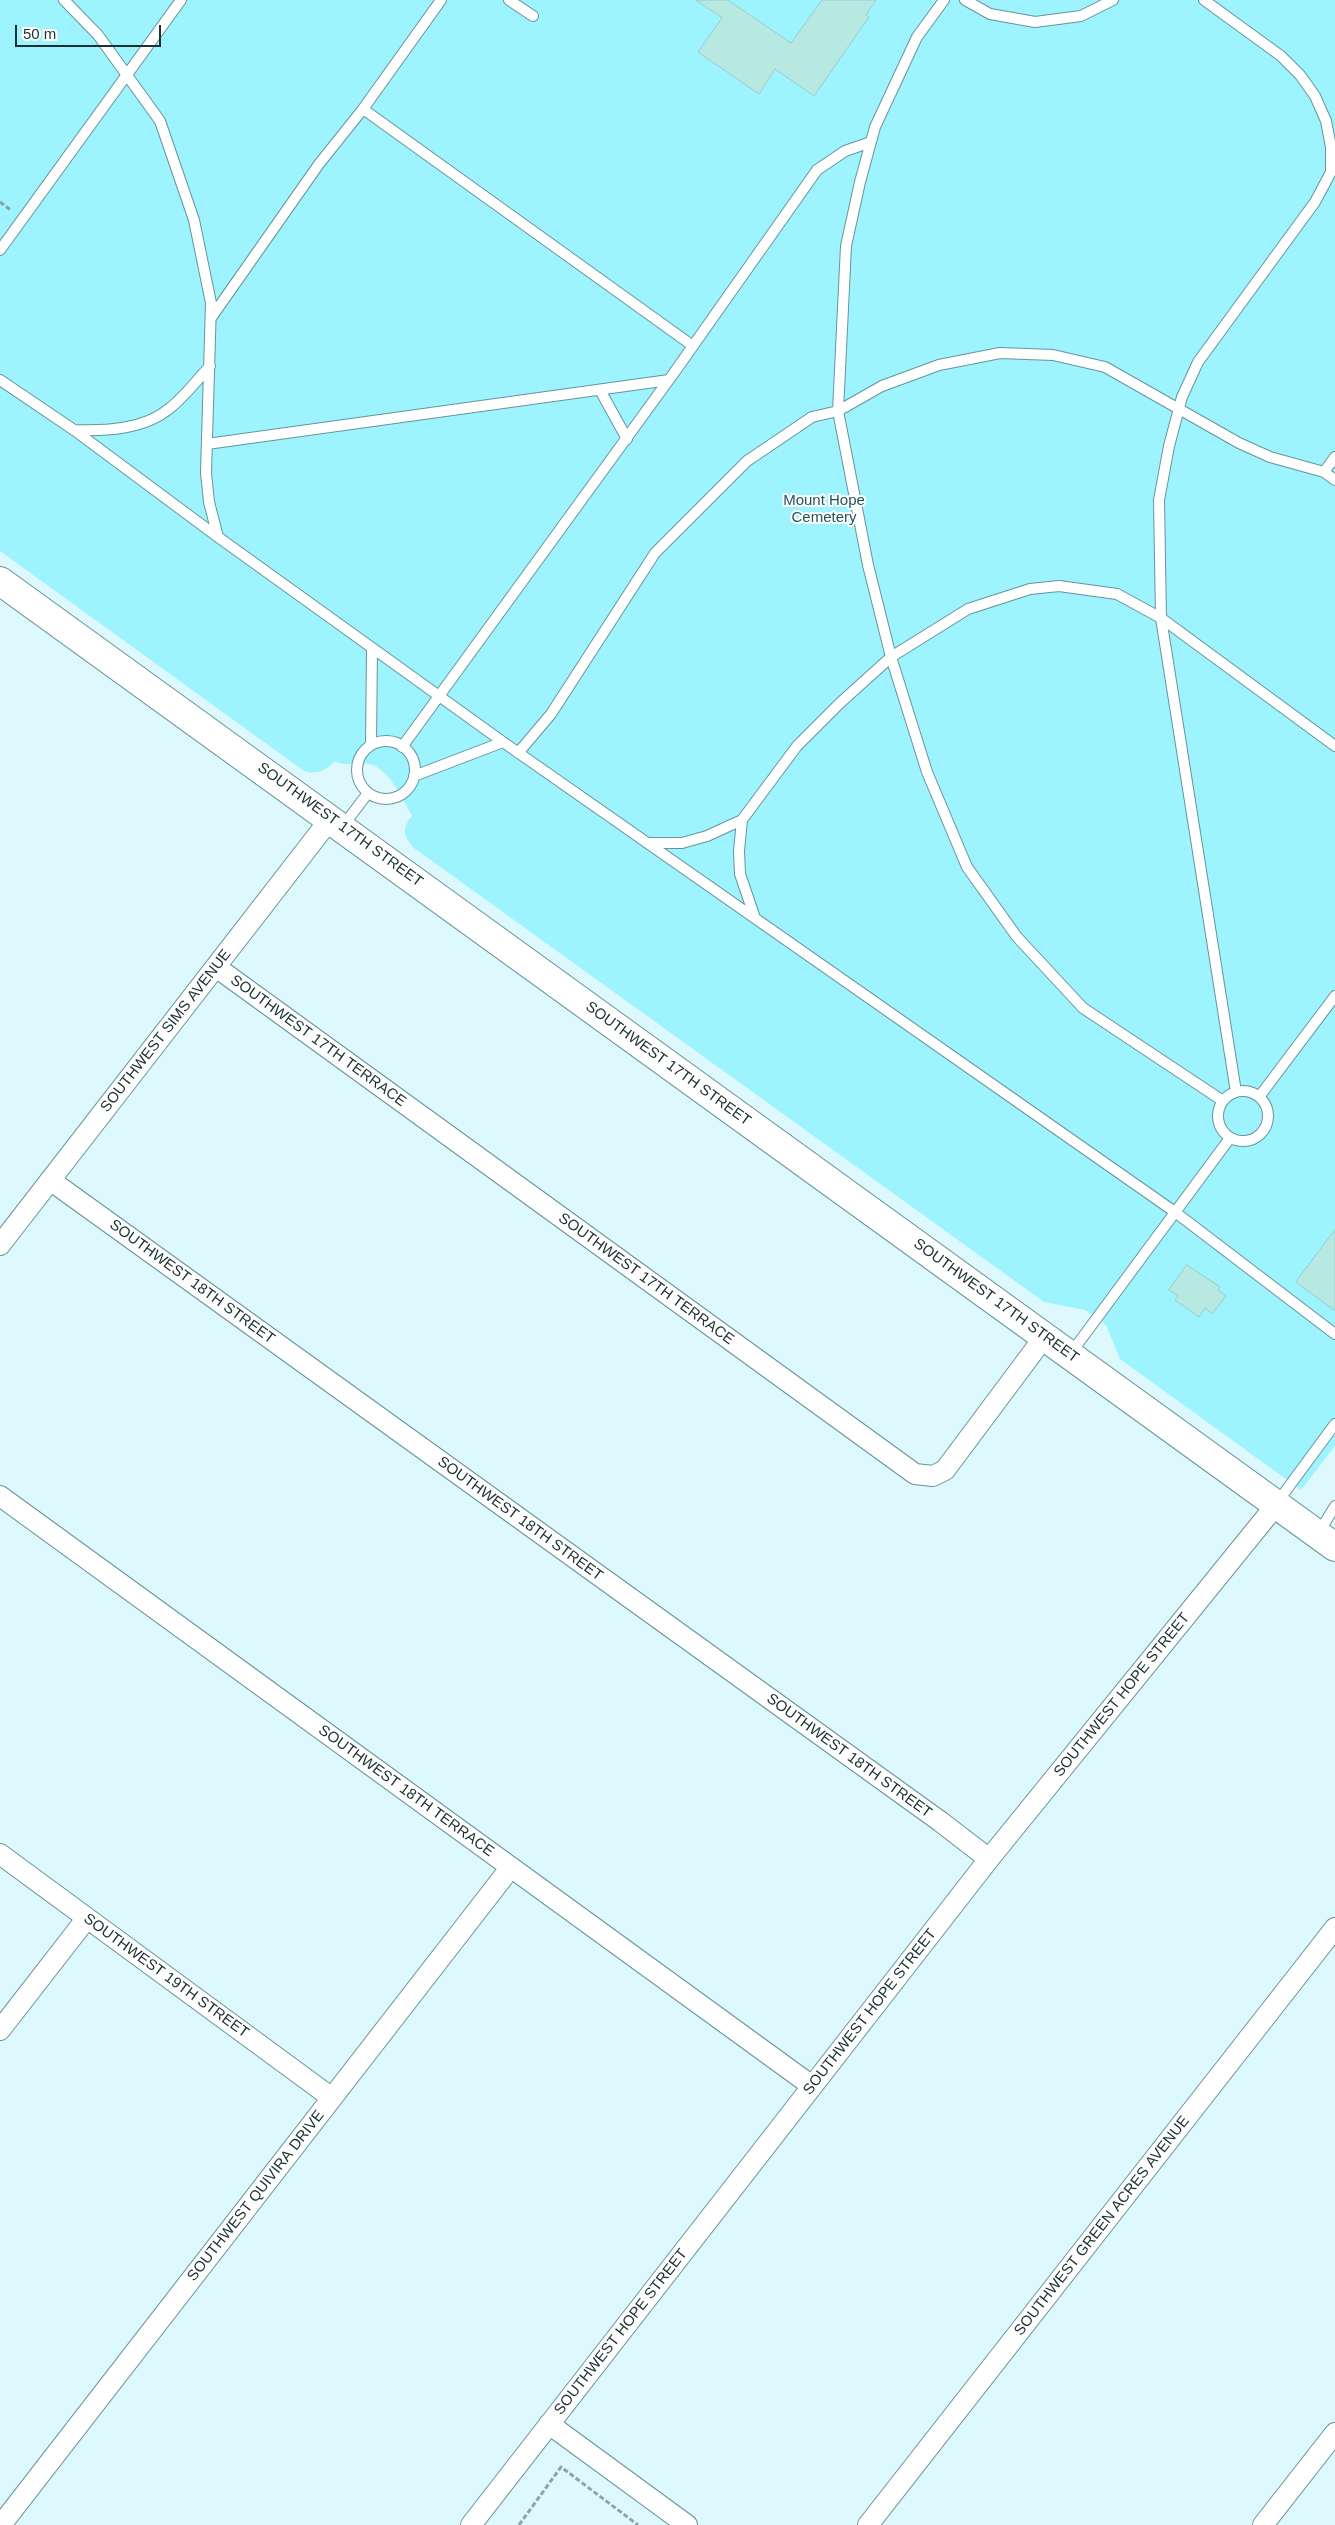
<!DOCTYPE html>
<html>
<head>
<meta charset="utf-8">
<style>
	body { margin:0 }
	#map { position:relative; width:1335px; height:2525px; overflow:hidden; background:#ddf9fd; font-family:Arial,sans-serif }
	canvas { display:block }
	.scale { position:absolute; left:15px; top:25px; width:146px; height:22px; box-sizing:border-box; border:2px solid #1d3033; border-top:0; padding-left:6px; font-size:15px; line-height:18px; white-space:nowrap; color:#1d3033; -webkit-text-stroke:4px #fff; paint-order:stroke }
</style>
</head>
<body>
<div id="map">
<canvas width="1335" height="2525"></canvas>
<div class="scale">50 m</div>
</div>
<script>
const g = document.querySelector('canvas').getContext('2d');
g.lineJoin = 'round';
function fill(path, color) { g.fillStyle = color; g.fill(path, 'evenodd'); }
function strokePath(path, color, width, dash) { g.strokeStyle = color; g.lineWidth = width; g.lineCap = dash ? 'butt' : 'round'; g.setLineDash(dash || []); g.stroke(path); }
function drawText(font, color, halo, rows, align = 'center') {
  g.font = font + ' Arial,sans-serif'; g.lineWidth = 4; g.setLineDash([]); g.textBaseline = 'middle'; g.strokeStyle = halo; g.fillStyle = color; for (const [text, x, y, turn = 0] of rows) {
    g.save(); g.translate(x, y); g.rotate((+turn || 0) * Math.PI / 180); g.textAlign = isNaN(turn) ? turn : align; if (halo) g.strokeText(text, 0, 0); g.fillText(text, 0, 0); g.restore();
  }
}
const green = new Path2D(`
	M0 0H1335V1446L1301 1490 1120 1359 1106 1325 1085 1310 1044 1302 414 848C404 837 401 828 412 816 403 800 390 770 370 764 358 761 346 768 335 761 325 771 318 775 304 771L0 551Z`);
const building = new Path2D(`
	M696 0H728L791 43 822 0H876L866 15 869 17 814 96 775 69 759 94 698 52 722 18Z
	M1335 1230V1311L1296 1282Z
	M1187 1265 1220 1287 1218 1290 1226 1296 1212 1314 1205 1308 1199 1317 1175 1300 1178 1296 1169 1290Z`);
const path = new Path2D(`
	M0 202 12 211
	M519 2525 561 2467 638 2525`);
const lane = new Path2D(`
	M64 0 98 35 160 121 194 220 211 303 206 473 209 502 218 537
	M509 0 533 16
	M944 0 917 37 875 127 860 182 846 246 838 411 868 565 891 657 927 772 967 867 1017 937 1083 1008 1223 1101
	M965 0 990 14 1035 22 1081 16 1113 0
	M1204 0 1281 56 1300 75 1315 96 1326 121 1331 147V172L1315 202 1198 362 1182 397 1169 446 1159 500 1161 618 1236 1092
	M363 109 693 346
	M0 250 181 0
	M211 318 319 164 363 109 441 0
	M0 380 74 430 218 537 503 742 1175 1212 1335 1334
	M600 390 627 439
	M74 430C105 431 144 430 170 408 185 396 197 380 210 366
	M207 444 669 380
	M1324 472 1335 457
	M357 770a29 29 0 1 1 58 0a29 29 0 1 1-58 0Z
	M371 745 372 648
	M402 747 676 370 817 170 845 151 871 142
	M518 753 551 714 655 553 747 461 812 417 838 411 882 386 939 365 1000 353 1053 355 1105 367 1239 443 1270 457 1324 472 1335 480
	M414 776 503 742
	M742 820 739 851 740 874 755 918
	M343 826 368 793
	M647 843H682L707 836 742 820 797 746 840 703 891 657 968 609 1030 589 1059 586 1117 594 1161 618 1335 746
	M1218 1116a25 25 0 1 1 50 0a25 25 0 1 1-50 0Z
	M1259 1097 1335 996
	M1071 1353 1230 1138
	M1276 1504 1335 1424
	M1318 1534 1335 1506`);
const street = new Path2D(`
	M216 967 915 1474 933 1476 945 1470 1045 1336
	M50 1180 941 1822 989 1859
	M0 1245 331 818
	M0 1496 812 2086
	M0 1854 332 2098
	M0 2030 87 1918
	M549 2424 687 2525
	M1 2525 511 1867
	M471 2525 989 1859 1276 1505
	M868 2525 1335 1928
	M1263 2525 1335 2433`);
const secondary = new Path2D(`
	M0 581C447 900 889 1226 1335 1547`);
const parkNames = [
	["Mount Hope",824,501],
	["Cemetery",824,518]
];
const streetNames = [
	["SOUTHWEST 17TH STREET",340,825,36],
	["SOUTHWEST SIMS AVENUE",166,1031,-52],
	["SOUTHWEST 17TH TERRACE",318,1041,36],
	["SOUTHWEST 17TH STREET",668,1064,36],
	["SOUTHWEST 17TH TERRACE",646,1279,36],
	["SOUTHWEST 18TH STREET",192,1282,36],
	["SOUTHWEST 17TH STREET",996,1301,36],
	["SOUTHWEST 18TH STREET",520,1519,36],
	["SOUTHWEST HOPE STREET",1122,1695,-51],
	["SOUTHWEST 18TH STREET",849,1756,36],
	["SOUTHWEST 18TH TERRACE",406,1791,36],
	["SOUTHWEST 19TH STREET",166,1976,36],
	["SOUTHWEST HOPE STREET",870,2012,-52],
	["SOUTHWEST QUIVIRA DRIVE",256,2196,-52],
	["SOUTHWEST GREEN ACRES AVENUE",1102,2226,-52],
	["SOUTHWEST HOPE STREET",621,2332,-52]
];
fill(green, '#9df4ff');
fill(building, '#b8e8e2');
strokePath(building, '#9dccc7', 1);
strokePath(lane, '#66949a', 12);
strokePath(street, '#66949a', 22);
strokePath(secondary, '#66949a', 30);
strokePath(path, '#8ca4a7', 3, [5, 2.5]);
strokePath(lane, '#fff', 10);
strokePath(street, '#fff', 20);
strokePath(secondary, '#fff', 28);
drawText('15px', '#24545a', '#fff', parkNames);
drawText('15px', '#1d3033', '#fff', streetNames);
</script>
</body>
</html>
